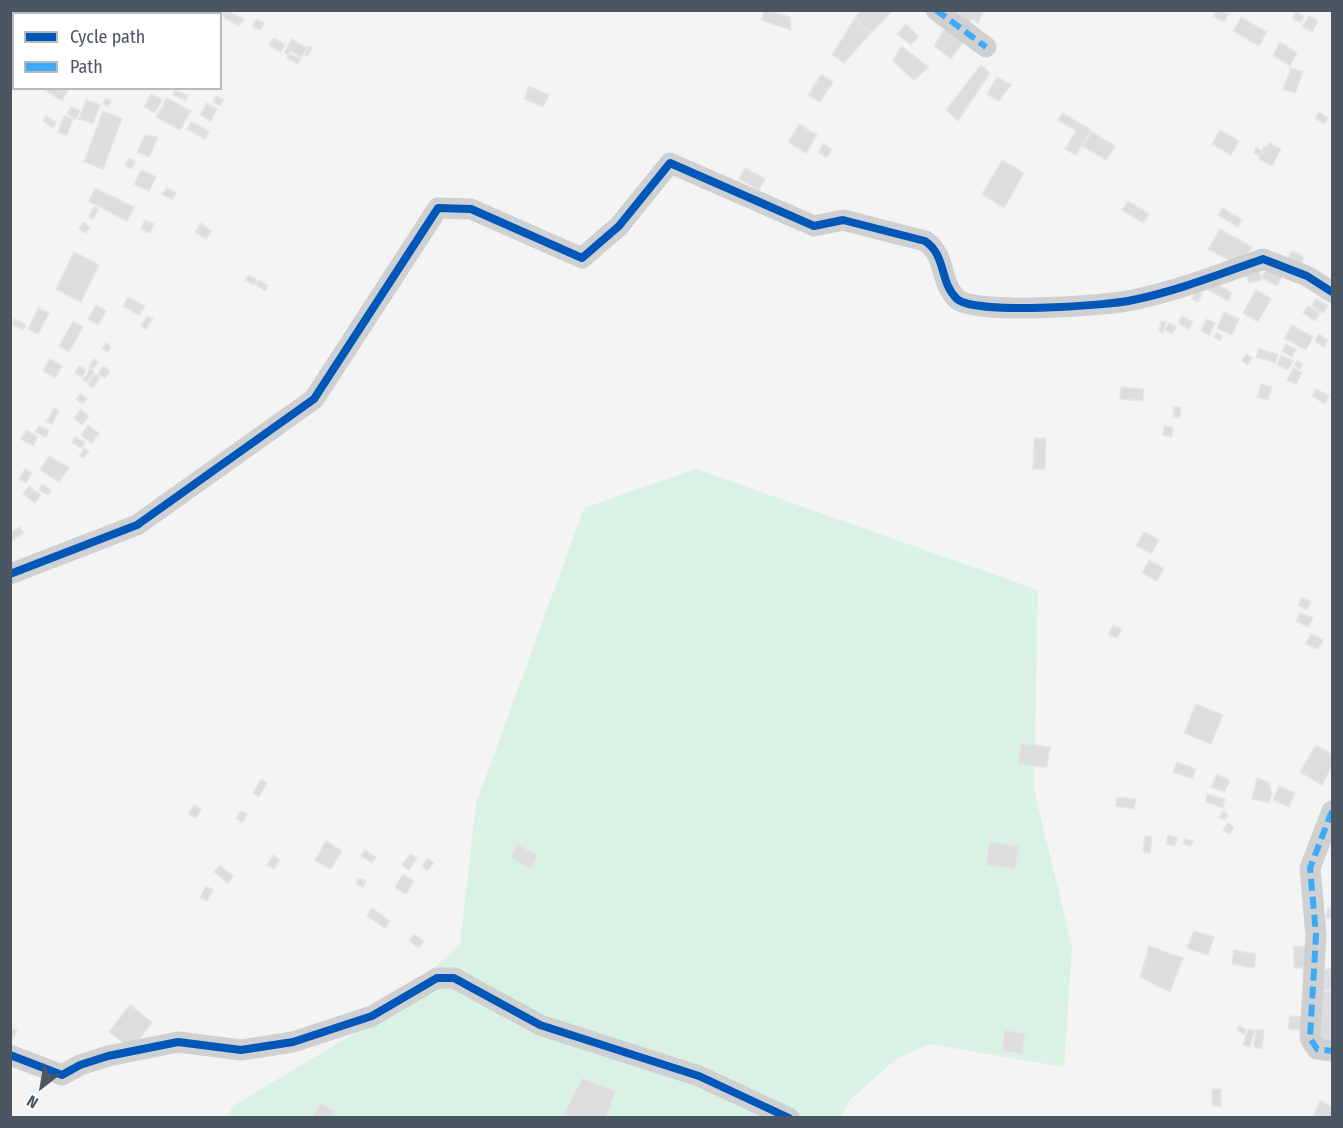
<!DOCTYPE html>
<html>
<head>
<meta charset="utf-8">
<style>
	body { margin:0 }
	#map { position:relative; width:1343px; height:1128px; overflow:hidden; background:#f4f4f4; font-family:"Fira Sans Condensed",sans-serif }
	canvas { display:block }
	.frame { position:absolute; inset:0; border:12px solid #4a5661; pointer-events:none }
	.legend { position:absolute; left:12px; top:12px; width:210px; height:78px; box-sizing:border-box; background:#fff; border:2px solid #b7bbc0; margin:0; padding:8px 10px; list-style:none; font-size:18px; color:#4a5661 }
	.legend li { display:flex; align-items:center; gap:12px; height:30px }
	.legend b { width:30px; border:2px solid #b7bbc0 }
	.north { position:absolute; left:12px; top:1056px; width:60px; height:60px; -webkit-text-stroke:4px #fff; paint-order:stroke; rotate:211deg; font-size:16px; font-weight:700; line-height:24px; text-align:center; color:#4a5661 }
	.north::after { content:''; display:block; margin:auto; width:21px; height:27px; background:#4a5661; clip-path:polygon(50% 0,100% 100%,50% 72%,0 100%) }
</style>
</head>
<body>
<div id="map">
<canvas width="1343" height="1128"></canvas>
<div class="frame"></div>
<ul class="legend">
<li><b style="height:8px;background:#0057b8"></b>Cycle path</li>
<li><b style="height:8px;background:#3fa9f5"></b>Path</li>
</ul>
<div class="north">N</div>
</div>
<script>
const g = document.querySelector('canvas').getContext('2d');
g.lineJoin = 'round';
function fill(path, color) { g.fillStyle = color; g.fill(path, 'evenodd'); }
function strokePath(path, color, width, dash) { g.strokeStyle = color; g.lineWidth = width; g.lineCap = dash ? 'butt' : 'round'; g.setLineDash(dash || []); g.stroke(path); }
const green = new Path2D(`
	M696 469 1038 590 1034 789 1072 947 1064 1067 929 1044 896 1059 850 1100 841 1117 227 1118 233 1106 370 1024 460 945 476 804 584 508Z`);
const building = new Path2D(`
	M10 10H33L32 14H14V19L10 17Z
	M225 10 244 19 239 26 222 16Z
	M765 10 790 17 791 30 761 20Z
	M861 10H893L871 33 855 18Z
	M962 10H984L978 23 972 19 967 25 955 17Z
	M1216 10 1228 14 1224 22 1213 16Z
	M1296 11 1304 17 1301 23 1292 18Z
	M1309 16 1318 21 1312 32 1302 27Z
	M1241 17 1267 32 1259 46 1233 31Z
	M855 18 871 33 844 63 832 55Z
	M256 19 264 23 260 30 252 26Z
	M906 24 919 37 911 45 897 34Z
	M947 25 966 38 951 59 934 46Z
	M274 38 285 45 280 52 269 45Z
	M292 39 307 48 302 57 290 51 288 55 284 53Z
	M1280 42 1297 53 1290 66 1273 55Z
	M309 46 312 47 308 56 304 54Z
	M901 46 929 67 914 80 893 61Z
	M290 54 301 59 297 64 287 58Z
	M981 65 990 73 958 121 946 110Z
	M1291 68 1303 72 1295 93 1283 89Z
	M821 75 833 82 820 102 808 95Z
	M997 77 1011 85 999 101 987 94Z
	M529 86 549 95 543 107 524 99Z
	M42 88H66L68 90 62 101Z
	M175 90 188 96 185 100 173 95Z
	M151 94 162 100 155 113 144 107Z
	M216 96 224 100 220 106 213 102Z
	M106 98 111 101 108 107 103 104Z
	M167 98 191 111 180 130 156 117Z
	M86 100 100 105 93 124 79 119Z
	M207 103 217 109 211 121 200 115Z
	M71 107 80 111 76 119 67 114Z
	M103 111 122 119 103 169 84 162Z
	M1319 112 1328 118 1324 124 1315 118Z
	M1062 113 1091 130 1076 155 1065 149 1076 131 1058 120Z
	M46 116 56 122 53 128 43 121Z
	M64 116 73 119 67 135 58 132Z
	M191 122 209 131 205 139 187 129Z
	M799 124 817 135 806 153 788 142Z
	M1220 130 1239 141 1231 155 1212 144Z
	M1092 132 1115 146 1106 160 1083 146Z
	M145 135 158 137 149 157 137 152Z
	M1269 143 1281 149 1272 166 1259 159 1264 146 1267 147Z
	M823 144 832 149 827 157 818 153Z
	M1256 147 1263 153 1260 156 1254 153Z
	M129 158 136 162 131 169 125 165Z
	M1002 160 1024 173 1004 208 982 194Z
	M745 168 765 179 759 190 739 179Z
	M141 170 156 177 149 191 134 184Z
	M95 188 134 207 127 221 89 201Z
	M167 188 176 193 172 200 162 194Z
	M1128 201 1149 214 1143 223 1122 210Z
	M94 207 99 209 93 219 89 216Z
	M1223 208 1242 220 1238 227 1218 215Z
	M145 220 154 224 150 233 141 229Z
	M83 222 90 227 86 233 79 229Z
	M201 223 212 231 206 239 195 232Z
	M1220 229 1252 247 1239 265 1208 249Z
	M1292 251 1304 257 1297 271 1285 264Z
	M74 252 99 265 81 302 56 289Z
	M1270 263 1286 270 1277 286 1261 277Z
	M1259 270 1262 280 1249 283 1246 274Z
	M249 275 257 280 254 285 245 280Z
	M259 280 268 286 265 291 256 285Z
	M1214 282 1232 293 1228 301 1209 290Z
	M1256 290 1271 299 1258 322 1243 313Z
	M1196 291 1202 294 1198 302 1192 299Z
	M128 297 145 306 139 315 123 306Z
	M1316 299 1328 305 1324 313 1312 306Z
	M96 305 106 311 98 325 88 319Z
	M1308 306 1320 313 1315 321 1303 313Z
	M38 308 49 313 38 334 28 329Z
	M1224 312 1239 319 1232 335 1217 328Z
	M147 316 153 319 146 329 141 326Z
	M1182 316 1193 322 1189 329 1178 323Z
	M15 319 26 325 23 330 12 324Z
	M1207 319 1215 323 1209 335 1201 331Z
	M73 321 83 327 69 352 59 346Z
	M1161 321 1166 322 1163 333 1159 331Z
	M1169 323 1176 327 1172 334 1165 330Z
	M1292 325 1313 337 1306 350 1284 338Z
	M1216 333 1222 336 1220 341 1214 337Z
	M1319 334 1328 340 1324 347 1315 341Z
	M106 343 111 346 108 352 102 349Z
	M1286 344 1296 349 1292 357 1282 351Z
	M1259 348 1278 355 1275 363 1256 357Z
	M1246 354 1252 358 1248 365 1242 361Z
	M1281 356 1293 361 1288 370 1277 365Z
	M50 359 62 366 55 378 43 371Z
	M94 359 98 362 92 369 89 366Z
	M1297 361 1303 364 1300 369 1294 365Z
	M79 366 86 370 82 377 75 373Z
	M103 366 110 371 105 378 98 374Z
	M1293 368 1302 373 1296 384 1287 380Z
	M90 369 94 372 87 382 83 380Z
	M94 374 100 377 93 388 88 385Z
	M1261 384 1272 387 1268 400 1257 397Z
	M1121 387 1144 389 1143 401 1120 399Z
	M1316 389 1329 396 1325 404 1312 396Z
	M80 394 87 398 83 404 76 399Z
	M1174 407H1181L1180 418 1173 417Z
	M54 408 59 411 52 424 46 422Z
	M81 409 89 416 82 425 74 418Z
	M88 425 99 433 92 443 81 435Z
	M39 426 49 431 46 437 35 432Z
	M1164 426 1173 427 1172 437 1163 435Z
	M26 430 38 437 33 446 21 439Z
	M75 437 85 442 82 448 72 443Z
	M1034 438H1046L1045 469H1033Z
	M85 448 89 451 84 458 79 456Z
	M49 456 69 468 59 482 40 470Z
	M25 469 32 473 26 483 19 479Z
	M42 484 51 490 48 495 39 490Z
	M29 486 41 495 35 503 23 494Z
	M20 527 24 533 10 542V534Z
	M1144 532 1159 540 1151 554 1136 545Z
	M1149 560 1164 568 1157 581 1142 573Z
	M1302 597 1311 602 1307 610 1298 605Z
	M1300 612 1313 618 1308 627 1296 621Z
	M1113 625 1122 629 1117 638 1108 634Z
	M1311 634 1323 640 1318 649 1306 644Z
	M1196 704 1223 715 1211 744 1184 733Z
	M1021 743 1050 747 1047 767 1018 764Z
	M1316 745 1332 754V766L1322 785 1300 772Z
	M1177 762 1196 769 1192 779 1173 772Z
	M1217 774 1230 781 1224 792 1211 787Z
	M1257 778 1268 782 1272 793 1269 803 1252 799Z
	M261 779 267 783 259 797 253 793Z
	M1279 786 1295 793 1289 807 1273 800Z
	M1207 794 1225 799 1223 808 1206 802Z
	M1117 797 1136 799 1134 809 1116 806Z
	M194 805 201 809 196 818 188 814Z
	M240 811 247 814 243 822 236 819Z
	M1223 811 1228 815 1225 820 1219 817Z
	M1228 823 1234 827 1230 834 1223 830Z
	M1168 835 1177 837 1175 846 1166 844Z
	M1145 836 1152 837 1150 853 1143 852Z
	M1185 839 1193 841 1191 846 1183 844Z
	M326 841 342 851 331 869 315 860Z
	M989 842 1019 846 1015 869 986 865Z
	M517 844 538 855 531 869 510 858Z
	M365 850 376 857 372 863 361 856Z
	M410 854 417 858 409 870 402 865Z
	M273 855 280 860 274 869 267 865Z
	M428 858 434 863 427 871 422 866Z
	M220 865 233 876 228 883 214 872Z
	M403 874 414 881 406 894 395 888Z
	M358 878 366 881 363 887 356 883Z
	M206 886 213 890 207 901 200 897Z
	M1328 907 1332 908V919L1326 918Z
	M372 908 390 921 385 928 367 916Z
	M1194 931 1214 937 1208 955 1187 948Z
	M414 934 424 941 419 948 409 941Z
	M1149 946 1183 958 1170 992 1140 977Z
	M1294 946H1310L1311 968H1294Z
	M1234 950 1256 954 1254 968 1232 964Z
	M1332 967V991L1315 989 1317 973Z
	M1332 991V1046L1317 1044 1322 992Z
	M130 1005 152 1022 132 1049 109 1032Z
	M1290 1016 1304 1017 1307 1031 1288 1029Z
	M1240 1026 1246 1030 1244 1034 1237 1030Z
	M10 1027 17 1031 10 1043Z
	M1248 1029 1255 1031 1250 1047 1243 1045Z
	M1004 1030 1025 1033 1023 1054 1002 1051Z
	M1256 1030H1264L1262 1049 1254 1047Z
	M582 1078 616 1091 606 1118H572L564 1114Z
	M1212 1089H1221V1106H1212Z
	M1320 1101 1332 1107V1118H1313Z
	M320 1103 335 1111 331 1118H312Z`);
const minor = new Path2D(`
	M936 10 986 47
	M97 14 98 10
	M10 36H14
	M10 574 137 525 314 399 438 208 471 209 582 258 619 226 670 163 814 226 843 220 925 241C947 256 939 282 957 299 974 315 1106 306 1133 300 1177 291 1220 274 1263 259L1307 276 1332 292
	M1332 811 1310 868 1316 935 1310 1038 1317 1049 1332 1051
	M10 1055 62 1075 80 1065 108 1056 178 1042 241 1050 293 1042 372 1016 437 978H454L540 1025 699 1076 789 1118`);
const quiet = new Path2D(`
	M936 10 986 47
	M1332 811 1310 868 1316 935 1310 1038 1317 1049 1332 1051`);
const cycleway = new Path2D(`
	M10 574 137 525 314 399 438 208 471 209 582 258 619 226 670 163 814 226 843 220 925 241C947 256 939 282 957 299 974 315 1106 306 1133 300 1177 291 1220 274 1263 259L1307 276 1332 292
	M10 1055 62 1075 80 1065 108 1056 178 1042 241 1050 293 1042 372 1016 437 978H454L540 1025 699 1076 789 1118`);
fill(green, '#d9f2e3');
fill(building, '#ddddde');
strokePath(building, '#e5e6e7', 1.5);
strokePath(minor, '#ced0d2', 21);
strokePath(quiet, '#3fa9f5', 6, [12, 6]);
strokePath(cycleway, '#0057b8', 8);
</script>
</body>
</html>
